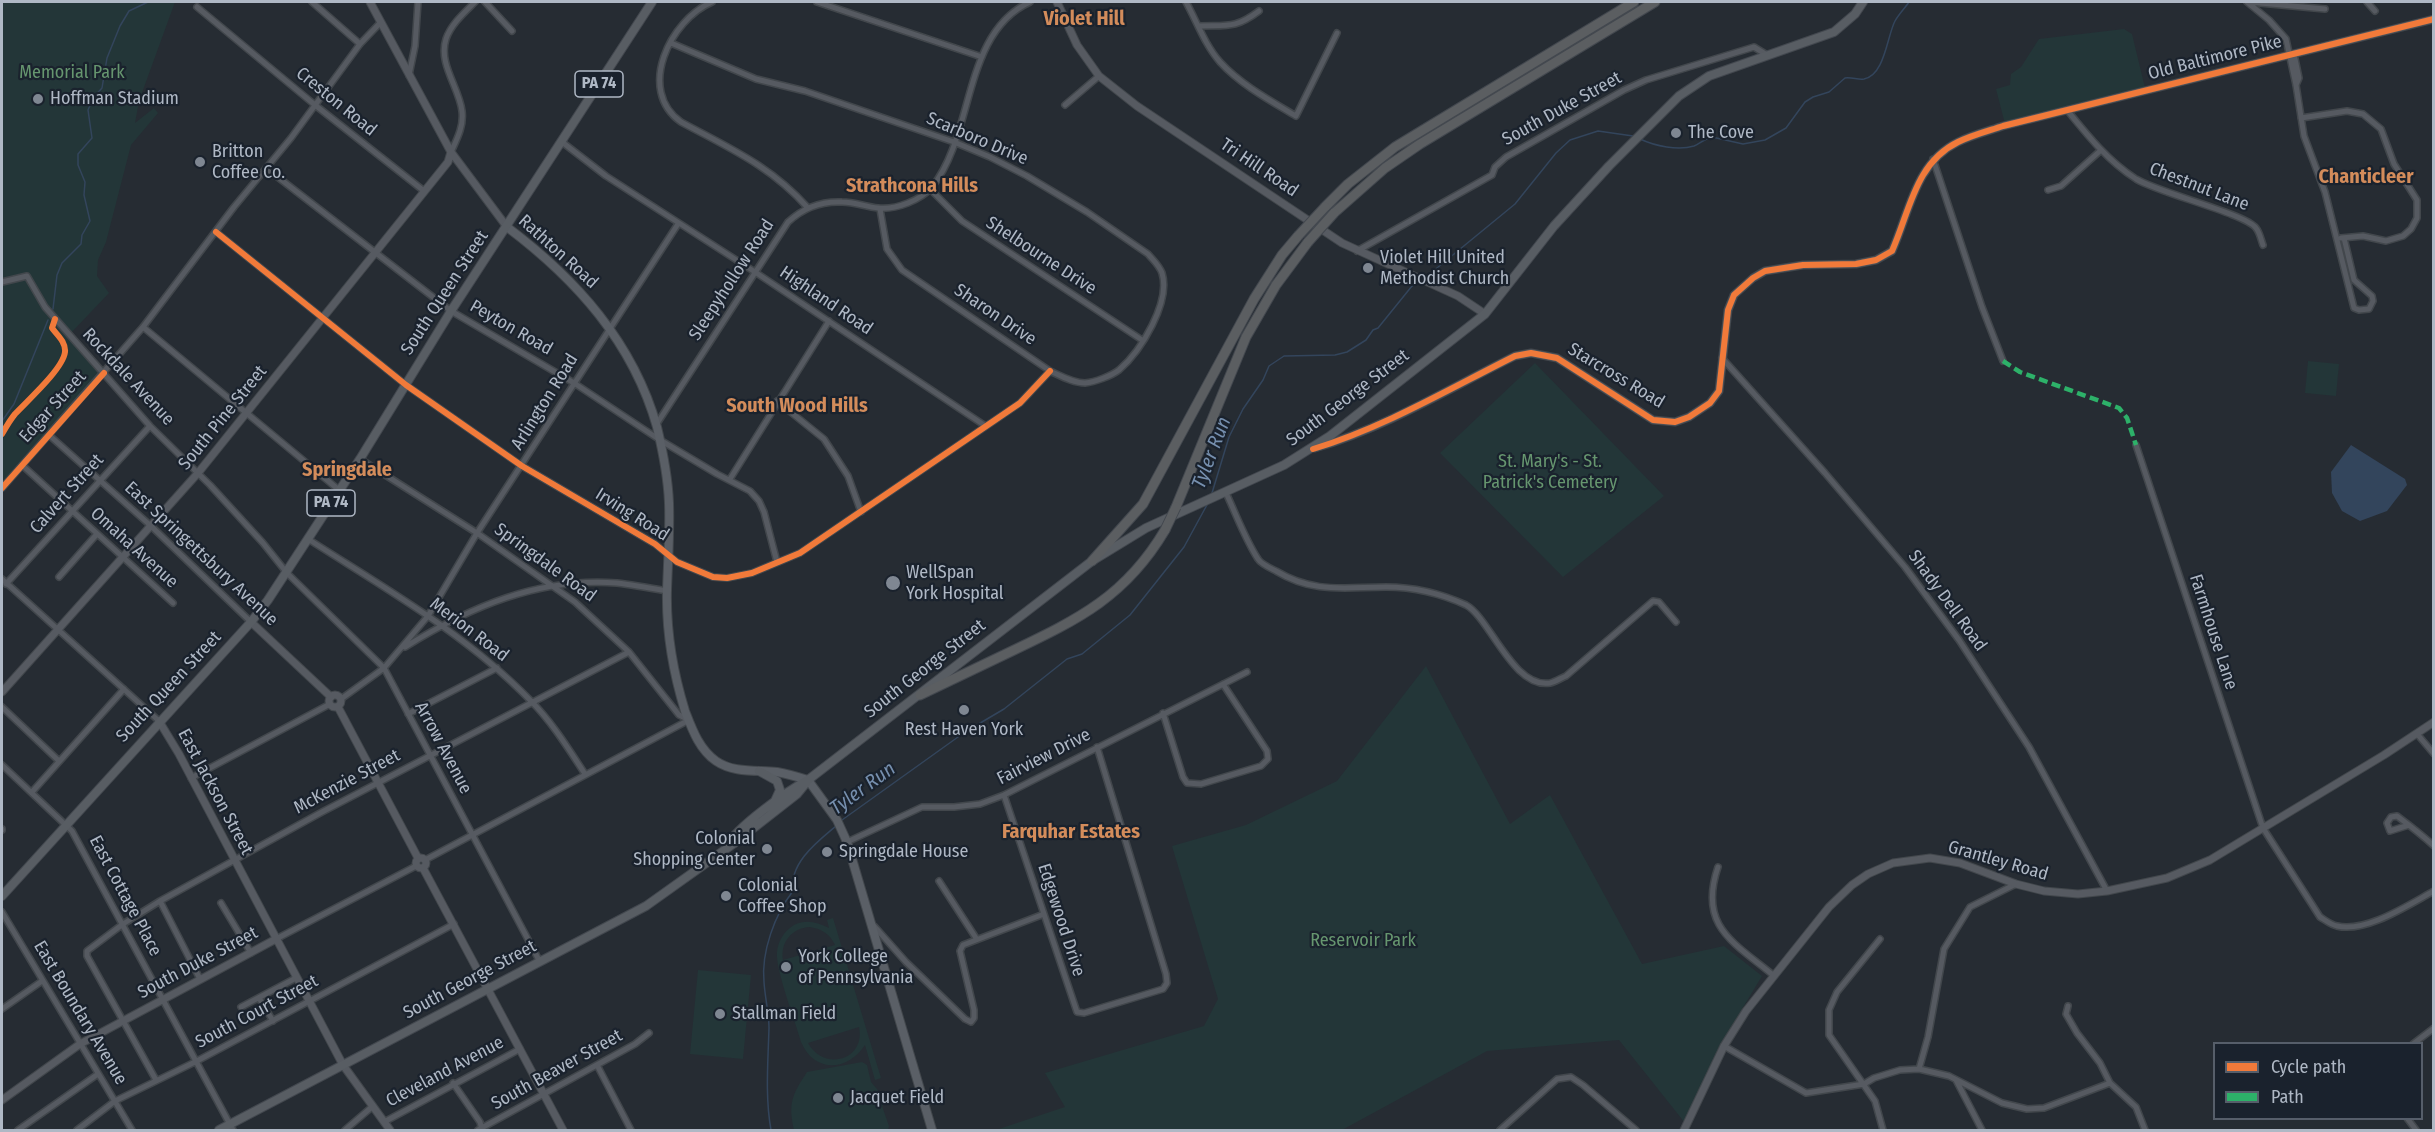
<!DOCTYPE html>
<html>
<head>
<meta charset="utf-8">
<style>
	body { margin:0 }
	#map { position:relative; width:2435px; height:1132px; overflow:hidden; background:#262c33; font-family:"Fira Sans Condensed",sans-serif }
	canvas { display:block }
	.frame { position:absolute; inset:0; border:3px solid #afb8c5; pointer-events:none }
	.legend { position:absolute; left:2213px; top:1042px; width:210px; height:78px; box-sizing:border-box; background:#1a222d; border:2px solid #565e6a; margin:0; padding:8px 10px; list-style:none; font-size:18px; color:#afb8c5 }
	.legend li { display:flex; align-items:center; gap:12px; height:30px }
	.legend b { width:30px; border:2px solid #565e6a }
</style>
</head>
<body>
<div id="map">
<canvas width="2435" height="1132"></canvas>
<div class="frame"></div>
<ul class="legend">
<li><b style="height:8px;background:#f17a3a"></b>Cycle path</li>
<li><b style="height:8px;background:#2db169"></b>Path</li>
</ul>
</div>
<script>
const g = document.querySelector('canvas').getContext('2d');
g.lineJoin = 'round';
function fill(path, color) { g.fillStyle = color; g.fill(path, 'evenodd'); }
function strokePath(path, color, width, dash) { g.strokeStyle = color; g.lineWidth = width; g.lineCap = dash ? 'butt' : 'round'; g.setLineDash(dash || []); g.stroke(path); }
function drawText(font, color, halo, rows, align = 'center') {
  g.font = font + ' "Fira Sans Condensed",sans-serif'; g.lineWidth = 4.5; g.setLineDash([]); g.textBaseline = 'middle'; g.strokeStyle = halo; g.fillStyle = color; for (const [text, x, y, turn = 0] of rows) {
    g.save(); g.translate(x, y); g.rotate((+turn || 0) * Math.PI / 180); g.textAlign = isNaN(turn) ? turn : align; if (halo) g.strokeText(text, 0, 0); g.fillText(text, 0, 0); g.restore();
  }
}
const green = new Path2D(`
	M2 2H175L139 101 135 123 154 108 158 113 131 145 106 242 98 260 97 276 109 293 69 335 104 373 2 488Z
	M2124 29 2132 34 2145 88 2005 124 1996 89 2010 85 2011 74 2021 67 2039 39Z
	M2308 361 2339 364 2336 396 2305 393Z
	M1535 363 1664 496 1563 577 1440 453Z
	M1426 666 1510 824 1550 795 1642 964 1724 946 1762 976 1719 1047 1685 1123 1619 1040 1487 1051 1342 1130H996L1065 1107 1045 1073 1204 1026 1218 999 1172 846 1246 825 1337 781Z
	M833 918 881 1078 875 1080 865 1045C848 1071 815 1074 801 1042 796 1023 775 969 777 952 778 941 784 931 794 925 806 919 817 922 829 928L827 920ZM810 927C822 929 830 934 835 945L783 960C780 942 792 928 810 927ZM859 1027C866 1060 824 1072 808 1043Z
	M698 970 751 975 743 1059 690 1054Z
	M862 1062 867 1065 871 1082 888 1102 882 1106 889 1126 888 1130H794C788 1103 792 1095 807 1072Z`);
const water = new Path2D(`
	M2351 445 2405 479 2407 485 2387 511 2360 521 2342 511 2332 493 2331 472Z`);
const stream = new Path2D(`
	M1640 139C1655 146 1678 151 1694 146 1700 143 1705 139 1712 137L1743 144 1765 140 1786 128 1805 102 1813 97 1829 92 1845 78C1852 77 1858 80 1864 79 1885 75 1887 36 1895 21 1899 14 1905 8 1909 2
	M1426 277 1515 204 1556 153 1570 140 1598 131 1633 136
	M53 309 57 275 62 263 81 244 82 235 90 221 84 195 85 182 78 165V154L92 138 88 110 93 98 102 88 107 58 120 26 129 11 148 2
	M2 421 14 404 48 320
	M1212 493 1229 437 1243 409 1263 380 1269 366 1284 356 1335 355 1347 352 1366 340 1373 330 1378 328 1412 286 1420 281
	M842 820 965 732 1004 709 1067 659 1082 654 1130 615 1184 547 1208 503
	M771 1130C765 1097 768 1062 769 1028 769 1013 765 998 764 982 761 952 775 914 793 891 789 863 817 842 836 826`);
const minor = new Path2D(`
	M312 2 360 44
	M485 2 512 31
	M712 2C670 20 636 90 681 122 729 148 771 166 808 208
	M817 2 982 57
	M1186 2C1197 22 1205 45 1220 62 1241 85 1271 101 1296 116L1337 33
	M2247 2 2269 20 2286 39 2296 85 2304 136 2325 192 2354 308 2359 310 2369 309 2373 301 2372 296 2354 280 2344 238
	M2249 2 2325 9
	M2367 2 2375 11
	M197 7 315 105 424 191
	M1199 26C1227 25 1235 29 1259 11
	M671 43 756 79 805 91 954 142 990 157 1027 176 1087 212 1148 254C1153 260 1159 265 1162 273 1171 302 1141 351 1119 370 1111 376 1095 382 1085 383 1073 383 1061 376 1050 371L902 270 887 249 880 209
	M2294 54 2299 78 2296 85
	M409 75 415 46 418 2
	M1065 105 1099 76
	M2067 110C2088 136 2108 161 2136 179 2159 193 2246 214 2256 228 2260 233 2261 240 2263 245
	M2301 118 2347 111 2363 114 2381 129 2394 164 2417 200V218L2411 229 2403 236 2386 241 2363 236 2341 238
	M562 142 606 176 755 272 984 425
	M451 152C457 139 464 126 462 111 459 87 438 64 446 39 451 24 465 12 475 2
	M1933 159 1982 307 2003 361
	M266 168 451 311 574 383 660 440 717 474 750 491 759 501 764 512 777 562
	M930 189 962 221 1142 340
	M2048 190 2061 186 2100 151
	M216 232 406 385 522 466 655 544 677 562 713 577 727 578 752 573 800 553 1020 403 1050 371
	M1357 251 1492 175 1495 167 1506 157 1624 90 1646 80 1754 47 1767 55
	M2 282 27 276 45 307 150 426 210 485 263 543 287 573 384 668 540 962
	M143 327 339 490
	M1722 358 1825 473 1905 567 1959 640 2029 747 2107 891
	M777 401 824 439 848 476 861 512
	M656 425 788 222C803 208 822 201 842 202 855 202 866 207 878 208 896 210 921 200 932 187 975 134 962 33 1030 2
	M49 435 151 526 251 622
	M2136 445 2263 828 2320 917C2325 920 2331 925 2337 926 2366 933 2408 905 2434 891
	M360 459 477 533 575 602 629 652 679 715 689 720
	M22 465 173 603
	M730 479 829 321
	M2 488 143 327 234 207 291 138 360 44 380 23
	M1226 493C1236 514 1245 539 1258 559 1261 564 1270 568 1276 571 1314 594 1345 587 1386 587 1413 587 1442 594 1466 605 1490 618 1513 689 1550 683 1555 682 1561 678 1566 676L1653 601 1659 602 1676 622
	M308 539C386 589 466 634 530 700 552 722 568 748 585 774
	M59 577 97 534
	M2 579 159 721
	M6 584 150 426
	M405 647C470 607 539 577 617 583 633 585 650 588 667 591
	M341 699 384 668 428 616 477 533 678 224
	M2 707 59 761
	M1163 713 1183 777 1187 783 1201 784 1261 766 1268 759 1267 751 1223 684
	M408 714 497 668
	M2418 735 2434 754
	M2 765 72 831 233 1130
	M191 778 330 704
	M32 792 124 689
	M1004 795 1077 1012 1084 1013 1163 989 1167 983 1166 974 1097 747
	M2409 825 2390 831 2387 823 2391 817 2397 816C2409 825 2422 835 2434 846
	M2 830V829
	M847 842 922 807H954L980 804 1004 795 1247 672
	M425 860 689 720
	M1718 867C1698 926 1733 942 1773 975
	M939 881 976 938
	M160 901 200 979
	M221 903 251 953
	M2 912 132 1130
	M874 926 906 962 965 1019 971 1022 974 1018V1010L960 951 963 945 1044 914
	M276 939 416 866
	M1880 939 1837 992 1829 1010V1035L1875 1101 1883 1130
	M259 998 273 1021
	M2068 1006 2066 1014 2077 1033 2100 1063 2110 1083 2136 1107 2145 1130
	M241 1007 296 978
	M2 1009 42 981
	M2413 1044 2434 1028
	M1724 1046 1806 1093 1864 1084 1874 1078 1900 1070 1919 1069 1949 1076 2002 1103 2027 1109 2044 1108 2110 1083
	M597 1065 631 1130
	M1919 1069 1928 1037 1944 949 1970 907 2016 884
	M156 1080 87 956V951L123 924 160 901 322 812 629 652
	M1956 1080 1982 1130
	M453 1083 480 1122 482 1130
	M2407 1118 2416 1130
	M384 1122 520 1049
	M18 1130 98 1074
	M77 1130 115 1101 195 1062 454 924
	M345 1130 373 1106
	M478 1130 635 1044 649 1033
	M1500 1130 1557 1079 1571 1077 1583 1085 1636 1130`);
const tertiary = new Path2D(`
	M370 2 451 152 507 227
	M1057 2 1077 45 1099 76 1137 106 1342 243 1458 296 1485 314
	M1315 448C1385 428 1450 388 1515 356L1531 353 1557 358 1653 420 1675 422 1689 417 1710 403 1719 391 1728 310 1734 295 1753 278 1765 271 1803 265 1856 264 1876 260 1892 251C1910 211 1915 163 1958 142 1972 135 1988 131 2003 126L2434 19
	M251 622 331 697
	M2 692 198 473 448 162 451 152
	M329 701a6 6 0 1 1 12 0a6 6 0 1 1-12 0Z
	M338 707 418 858
	M159 721 179 754 343 1065 390 1130
	M416 863a5 5 0 1 1 10 0a5 5 0 1 1-10 0Z
	M423 868 563 1130
	M2 1100 80 1044 276 939
	M1684 1130 1724 1046 1746 1011 1829 907 1852 885 1868 874 1893 863 1930 858 1960 863 2016 884 2044 891 2078 894 2107 891 2167 878 2210 860 2384 755 2434 722`);
const secondary = new Path2D(`
	M507 227C576 279 633 342 657 427 663 452 668 478 669 503 670 532 668 561 667 590 666 630 673 672 685 711 692 729 699 749 716 761 733 773 757 770 777 772 788 774 798 777 808 780L837 820 847 842 932 1130`);
const primary = new Path2D(`
	M759 771 777 781 780 790 775 801
	M727 846C736 827 789 790 808 780L1092 561 1146 528 1284 465 1330 436 1485 314 1554 226 1609 166 1679 96 1709 76 1834 32 1855 14 1863 2
	M2 896 251 622 268 600 360 459 451 311 652 2
	M219 1130 646 906 733 844 797 794 806 783`);
const motorway = new Path2D(`
	M1325 207 1348 184 1395 147 1634 2
	M1334 213 1385 168 1420 144 1655 2
	M1176 507 1246 337 1276 285 1308 242
	M1092 561 1143 504 1254 299 1282 255 1298 236
	M920 695C951 680 981 666 1012 651 1079 619 1126 596 1165 530`);
const motorwayBridge = new Path2D(`
	M1298 236 1325 207
	M1308 242 1334 213
	M1165 530 1176 507`);
const quiet = new Path2D(`
	M2003 361 2020 372 2119 408 2127 418 2136 445`);
const cycleway = new Path2D(`
	M216 232 406 385 522 466 655 544 677 562 713 577 727 578 752 573 800 553 1020 403 1050 371
	M2 434C6 427 10 420 15 414 27 401 63 369 65 352 66 342 57 335 52 328L55 319
	M1313 449C1383 428 1449 389 1515 356L1531 353 1557 358 1653 420 1675 422 1689 417 1710 403 1719 391 1728 310 1734 295 1753 278 1765 271 1803 265 1856 264 1876 260 1892 251C1910 211 1915 163 1958 142 1972 135 1988 131 2003 126L2434 19
	M2 488 104 373`);
const markers = [
	[38,99,6,"#7f8792"],
	[1676,133,6,"#7f8792"],
	[200,162,6,"#7f8792"],
	[1368,268,6,"#7f8792"],
	[893,583,8,"#7f8792"],
	[964,710,6,"#7f8792"],
	[767,849,6,"#7f8792"],
	[827,852,6,"#7f8792"],
	[726,896,6,"#7f8792"],
	[786,967,6,"#7f8792"],
	[720,1014,6,"#7f8792"],
	[838,1098,6,"#7f8792"]
];
const shields = [
	[599,84,48],
	[331,503,48]
];
const shieldNames = [
	["PA 74",599,84],
	["PA 74",331,503]
];
const streetNames = [
	["Old Baltimore Pike",2215,58,-14],
	["Creston Road",336,102,39],
	["South Duke Street",1562,109,-29],
	["Scarboro Drive",977,139,23],
	["Tri Hill Road",1259,168,34],
	["Chestnut Lane",2199,187,21],
	["Rathton Road",558,252,42],
	["Shelbourne Drive",1041,256,33],
	["Sleepyhollow Road",732,280,-57],
	["South Queen Street",445,293,-57],
	["Highland Road",826,301,34],
	["Sharon Drive",995,315,34],
	["Peyton Road",511,328,30],
	["Starcross Road",1616,376,31],
	["Rockdale Avenue",128,377,47],
	["South George Street",1348,398,-37],
	["Arlington Road",545,402,-58],
	["Edgar Street",53,407,-48],
	["South Pine Street",223,418,-51],
	["Calvert Street",67,494,-48],
	["Irving Road",632,515,32],
	["Omaha Avenue",134,548,42],
	["East Springettsbury Avenue",201,554,43],
	["Springdale Road",545,563,36],
	["Shady Dell Road",1947,601,54],
	["Merion Road",469,630,37],
	["Farmhouse Lane",2213,632,72],
	["South George Street",925,669,-38],
	["South Queen Street",169,687,-47],
	["Arrow Avenue",443,748,62],
	["Fairview Drive",1044,757,-27],
	["McKenzie Street",347,782,-28],
	["East Jackson Street",215,792,62],
	["Grantley Road",1998,861,16],
	["East Cottage Place",125,896,62],
	["Edgewood Drive",1061,920,72],
	["South Duke Street",198,963,-28],
	["South George Street",470,980,-28],
	["South Court Street",257,1012,-28],
	["East Boundary Avenue",80,1013,59],
	["South Beaver Street",557,1070,-29],
	["Cleveland Avenue",445,1072,-28]
];
const parkNames = [
	["Memorial Park",72,73],
	["St. Mary's - St.",1550,462],
	["Patrick's Cemetery",1550,483],
	["Reservoir Park",1363,941]
];
const poiNames = [
	["Hoffman Stadium",50,99],
	["The Cove",1688,133],
	["Britton",212,152],
	["Coffee Co.",212,173],
	["Violet Hill United",1380,258],
	["Methodist Church",1380,279],
	["WellSpan",906,573],
	["York Hospital",906,594],
	["Rest Haven York",964,730,"center"],
	["Colonial",755,839,"right"],
	["Shopping Center",755,860,"right"],
	["Springdale House",839,852],
	["Colonial",738,886],
	["Coffee Shop",738,907],
	["York College",798,957],
	["of Pennsylvania",798,978],
	["Stallman Field",732,1014],
	["Jacquet Field",850,1098]
];
const neighbourhoodNames = [
	["Violet Hill",1084,19],
	["Chanticleer",2366,177],
	["Strathcona Hills",912,186],
	["South Wood Hills",797,406],
	["Springdale",347,470],
	["Farquhar Estates",1071,832]
];
const waterNames = [
	["Tyler Run",1212,453,-69],
	["Tyler Run",863,789,-36]
];
fill(green, '#233638');
fill(water, '#33455c');
strokePath(stream, '#33455c', 1.5);
strokePath(minor, '#42474c', 8);
strokePath(tertiary, '#42474c', 9);
strokePath(secondary, '#42474c', 10);
strokePath(primary, '#43484f', 10);
strokePath(motorway, '#43484f', 11);
strokePath(minor, '#565a61', 5);
strokePath(tertiary, '#565a61', 7);
strokePath(secondary, '#5a5f66', 8);
strokePath(primary, '#585d63', 8);
strokePath(motorway, '#5b5e61', 9);
strokePath(motorwayBridge, '#43484f', 11, []);
strokePath(motorwayBridge, '#5b5e61', 9);
strokePath(quiet, '#2db169', 4.5, [9, 4.5]);
strokePath(cycleway, '#f17a3a', 6);
for (const [x, y, r, color] of markers) { const dot = new Path2D(); dot.arc(x, y, r, 0, 2 * Math.PI); g.fillStyle = color; g.fill(dot); strokePath(dot, '#1a222d', 2); }
for (const [x, y, w] of shields) { const box = new Path2D(); box.roundRect(x - w / 2, y - 13, w, 26, 4.5); g.fillStyle = '#1a222d'; g.fill(box); strokePath(box, '#afb8c5', 1.5); }
drawText('bold 16px', '#afb8c5', null, shieldNames);
drawText('18px', '#afb8c5', '#1a222d', streetNames);
drawText('18px', '#66966f', '#1a222d', parkNames);
drawText('18px', '#afb8c5', '#1a222d', poiNames, 'left');
drawText('bold 20px', '#d38c5b', '#1a222d', neighbourhoodNames);
drawText('italic 20px', '#768fae', '#1a222d', waterNames);
</script>
</body>
</html>
